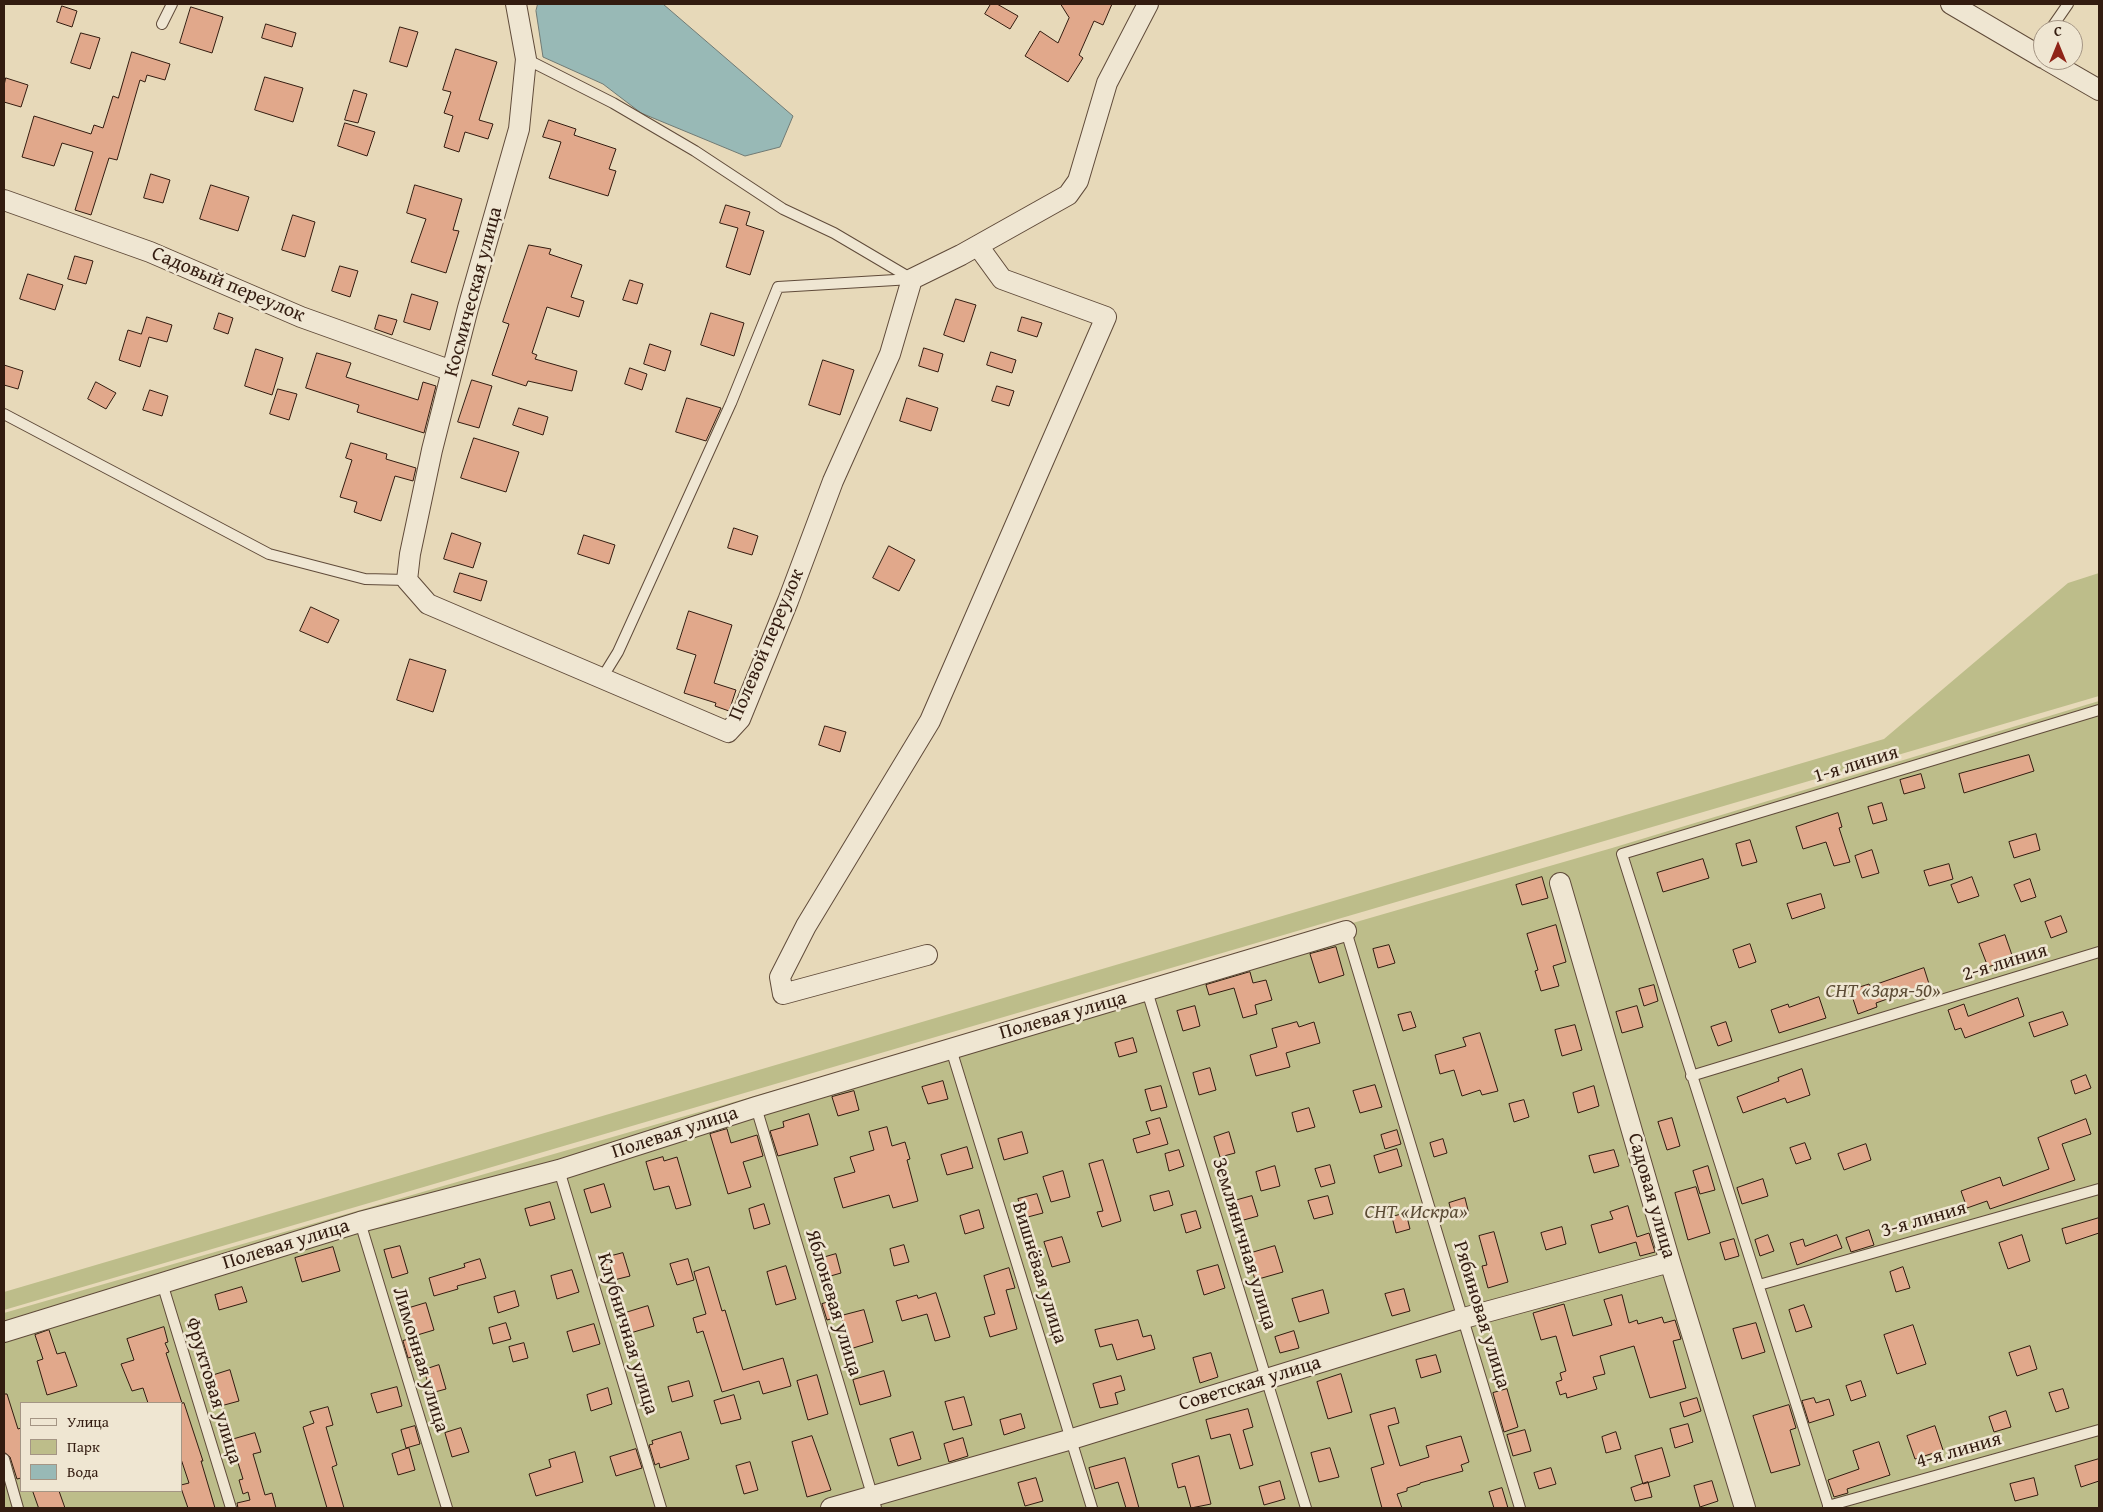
<!DOCTYPE html>
<html>
<head>
<meta charset="utf-8">
<style>
	body { margin:0 }
	#map { position:relative; width:2103px; height:1512px; overflow:hidden; background:#e7d9b9; font-family:"Gentium Book Plus",serif }
	canvas { display:block }
	.frame { position:absolute; inset:0; border:5px solid #331c10; pointer-events:none }
	.legend { position:absolute; left:20px; top:1402px; width:162px; height:90px; box-sizing:border-box; background:#efe6d2; border:1px solid #a49584; margin:0; padding:6px 9px; list-style:none; font-size:15px; color:#331c10 }
	.legend li { display:flex; align-items:center; gap:10px; height:25px }
	.legend b { width:25px; border:1px solid #a49584 }
	.north { position:absolute; left:2033px; top:20px; width:50px; height:50px; box-sizing:border-box; background:#efe6d2; border:1px solid #a49584; border-radius:50%; rotate:0deg; font-size:14px; font-weight:700; line-height:20px; text-align:center; color:#331c10 }
	.north::after { content:''; display:block; margin:auto; width:18px; height:22px; background:#8f2418; clip-path:polygon(50% 0,100% 100%,50% 72%,0 100%) }
</style>
</head>
<body>
<div id="map">
<canvas width="2103" height="1512"></canvas>
<div class="frame"></div>
<ul class="legend">
<li><b style="height:6px;background:#efe6d2"></b>Улица</li>
<li><b style="height:14px;background:#bdbd8a"></b>Парк</li>
<li><b style="height:14px;background:#98b9b6"></b>Вода</li>
</ul>
<div class="north">С</div>
</div>
<script>
const g = document.querySelector('canvas').getContext('2d');
g.lineJoin = 'round';
function fill(path, color) { g.fillStyle = color; g.fill(path, 'evenodd'); }
function strokePath(path, color, width, dash) { g.strokeStyle = color; g.lineWidth = width; g.lineCap = dash ? 'butt' : 'round'; g.setLineDash(dash || []); g.stroke(path); }
function drawText(font, color, halo, rows, align = 'center') {
  g.font = font + ' "Gentium Book Plus",serif'; g.lineWidth = 5; g.setLineDash([]); g.textBaseline = 'middle'; g.strokeStyle = halo; g.fillStyle = color; for (const [text, x, y, turn = 0] of rows) {
    g.save(); g.translate(x, y); g.rotate((+turn || 0) * Math.PI / 180); g.textAlign = isNaN(turn) ? turn : align; if (halo) g.strokeText(text, 0, 0); g.fillText(text, 0, 0); g.restore();
  }
}
const green = new Path2D(`
	M2099 573V696L4 1310V1292L1884 739 2068 583Z
	M2099 701V1508H4V1313L1612 848ZM21 1403H181V1491H21Z`);
const water = new Path2D(`
	M538 4H663L793 116 780 147 745 156 641 113 603 84 543 57 536 11Z`);
const building = new Path2D(`
	M991 4H997L1018 16 1010 29 985 14Z
	M1061 4H1112L1103 25 1094 21 1079 55 1083 58 1068 82 1025 56 1040 31 1058 43 1069 18Z
	M62 6 77 11 72 27 57 22Z
	M191 7 223 17 212 53 180 43Z
	M266 24 296 33 292 47 262 38Z
	M400 27 418 32 407 67 390 62Z
	M81 33 100 38 90 69 71 63Z
	M456 49 497 62 479 120 493 124 488 139 465 132 459 152 444 147 453 116 444 113 451 92 443 90Z
	M132 52 170 64 165 80 147 75 145 82 140 80 117 160 109 158 91 215 75 210 93 152 62 143 54 166 22 157 34 116 91 134 94 125 103 128 113 96 118 98Z
	M265 77 303 88 293 122 255 110Z
	M6 78 28 85 21 107 4 102V86Z
	M354 90 367 94 358 123 345 120Z
	M549 120 576 129 574 135 616 149 609 169 616 171 608 196 549 178 561 142 543 137Z
	M345 123 375 132 367 156 338 146Z
	M151 174 170 180 163 203 144 198Z
	M211 185 249 197 238 231 200 219Z
	M415 185 462 199 453 230 459 231 446 273 411 262 426 219 407 213Z
	M726 205 750 212 746 225 764 231 750 275 726 267 738 228 720 223Z
	M293 215 315 222 305 257 282 250Z
	M529 245 551 249 549 254 582 265 571 297 584 301 579 317 547 307 532 353 537 355 535 359 577 371 572 391 528 381 526 386 492 375 509 324 503 322Z
	M75 256 93 261 86 284 68 279Z
	M340 266 358 271 350 297 332 291Z
	M28 274 63 285 55 310 20 299Z
	M630 280 643 284 637 304 623 300Z
	M412 294 438 302 430 330 404 322Z
	M956 299 976 305 964 342 944 335Z
	M219 313 233 318 228 334 214 329Z
	M711 313 744 323 734 356 701 345Z
	M379 315 397 320 392 335 375 329Z
	M147 317 172 325 167 342 149 337 140 367 119 360 128 330 141 334Z
	M1022 317 1042 323 1037 337 1018 331Z
	M650 344 671 351 665 371 644 364Z
	M924 348 943 354 938 372 919 366Z
	M256 349 283 358 272 395 245 386Z
	M991 352 1016 360 1012 373 987 365Z
	M317 353 351 363 346 377 418 400 423 382 436 386 424 433 357 412 359 405 306 388Z
	M823 360 854 370 840 415 809 405Z
	M4 365 23 371 18 389 4 385Z
	M630 368 647 374 642 390 625 384Z
	M472 380 492 386 479 428 458 422Z
	M96 382 116 393 106 409 88 399Z
	M997 386 1014 391 1009 406 992 401Z
	M278 389 297 394 289 420 270 414Z
	M150 390 168 396 162 416 143 410Z
	M687 398 721 408 706 441 676 432Z
	M907 398 938 408 931 431 900 421Z
	M519 408 548 417 543 435 513 425Z
	M474 438 519 452 506 492 461 478Z
	M351 443 387 454 386 459 416 468 413 481 395 476 381 521 354 512 357 502 340 497 352 460 346 458Z
	M734 528 758 536 752 555 728 548Z
	M452 533 481 543 473 568 444 559Z
	M584 535 615 545 609 564 578 554Z
	M889 546 915 560 899 591 873 578Z
	M460 573 487 581 481 601 454 592Z
	M311 607 339 620 328 643 300 631Z
	M689 611 732 625 714 683 736 690 729 711 715 706 716 703 684 693 696 655 677 649Z
	M410 659 446 670 433 712 397 700Z
	M825 726 846 732 840 752 819 745Z
	M2029 755 2034 771 1964 793 1959 774Z
	M1921 774 1925 788 1904 794 1900 780Z
	M1882 803 1887 820 1873 824 1868 807Z
	M1838 813 1842 827 1839 828 1850 862 1834 866 1826 842 1803 849 1796 827Z
	M2036 834 2040 850 2014 858 2009 842Z
	M1750 840 1757 862 1742 866 1736 844Z
	M1872 850 1879 873 1862 878 1855 856Z
	M1703 859 1709 878 1663 892 1657 873Z
	M1949 864 1953 879 1929 886 1924 871Z
	M1542 877 1548 898 1522 905 1516 885Z
	M1972 877 1979 896 1958 903 1951 885Z
	M2030 879 2036 897 2021 902 2014 885Z
	M1821 894 1825 908 1792 919 1787 904Z
	M2061 916 2067 932 2051 938 2045 922Z
	M1556 925 1566 962 1553 966 1559 986 1541 991 1535 971 1538 970 1527 934Z
	M2005 935 2013 958 1988 967 1979 944Z
	M1750 944 1756 962 1739 968 1733 950Z
	M1389 945 1395 963 1378 968 1373 949Z
	M1336 947 1344 975 1319 983 1310 954Z
	M1924 968 1930 987 1916 992 1915 989 1876 1003 1877 1007 1858 1014 1850 990 1869 984 1870 986Z
	M1250 972 1253 983 1266 980 1272 1000 1255 1005 1257 1014 1243 1018 1234 988 1209 995 1206 985Z
	M1654 985 1658 1001 1644 1006 1639 989Z
	M1819 997 1826 1018 1779 1033 1771 1010 1788 1004 1789 1007Z
	M2018 998 2024 1016 1965 1038 1961 1028 1955 1030 1948 1010 1964 1004 1968 1016Z
	M1195 1006 1200 1026 1183 1031 1177 1011Z
	M1637 1006 1643 1027 1622 1033 1616 1012Z
	M1411 1012 1416 1027 1403 1031 1398 1015Z
	M2063 1012 2068 1025 2034 1037 2029 1023Z
	M1297 1022 1299 1027 1314 1022 1320 1043 1286 1053 1290 1067 1256 1076 1250 1055 1277 1047 1272 1029Z
	M1726 1022 1732 1041 1718 1046 1711 1027Z
	M1575 1025 1582 1050 1562 1056 1555 1030Z
	M1480 1033 1498 1091 1482 1095 1480 1090 1462 1096 1454 1070 1440 1074 1435 1055 1466 1046 1463 1038Z
	M1133 1038 1137 1052 1119 1057 1115 1043Z
	M1210 1068 1216 1090 1199 1095 1193 1073Z
	M1802 1069 1810 1095 1787 1103 1785 1098 1743 1113 1737 1097 1779 1081 1778 1078Z
	M2086 1075 2091 1088 2075 1094 2071 1081Z
	M943 1081 948 1099 928 1104 922 1087Z
	M1375 1085 1382 1107 1360 1113 1353 1091Z
	M1161 1086 1167 1107 1151 1111 1145 1090Z
	M1594 1086 1599 1106 1578 1113 1573 1093Z
	M854 1091 859 1110 838 1116 832 1097Z
	M1524 1100 1529 1117 1514 1122 1509 1104Z
	M1309 1108 1315 1127 1297 1132 1292 1113Z
	M809 1114 818 1145 778 1156 770 1131 784 1127 783 1122Z
	M1160 1118 1168 1144 1137 1153 1133 1139 1150 1134 1146 1122Z
	M1672 1118 1680 1146 1667 1150 1658 1122Z
	M2086 1119 2091 1134 2062 1144 2075 1180 1990 1209 1987 1201 1967 1208 1961 1191 2000 1177 2003 1186 2049 1169 2038 1138Z
	M887 1127 892 1146 905 1142 910 1159 907 1160 918 1201 893 1208 889 1195 843 1208 834 1178 855 1172 850 1157 874 1150 869 1132Z
	M727 1129 731 1143 757 1135 763 1156 743 1162 751 1187 728 1194 710 1134Z
	M1397 1130 1401 1144 1385 1149 1381 1135Z
	M1022 1132 1028 1153 1004 1160 998 1139Z
	M1229 1132 1235 1153 1220 1157 1214 1137Z
	M1443 1139 1447 1153 1434 1157 1430 1143Z
	M1805 1143 1811 1159 1796 1164 1790 1148Z
	M1866 1144 1871 1160 1844 1170 1838 1154Z
	M967 1147 973 1168 947 1175 941 1155Z
	M1397 1149 1402 1166 1379 1173 1374 1156Z
	M1179 1150 1184 1166 1169 1171 1165 1154Z
	M1614 1150 1619 1166 1594 1173 1589 1156Z
	M663 1157 664 1161 677 1157 691 1205 676 1209 669 1186 654 1190 646 1162Z
	M1103 1160 1121 1221 1102 1227 1097 1212 1103 1211 1089 1164Z
	M1330 1165 1335 1183 1321 1187 1315 1169Z
	M1275 1166 1280 1186 1261 1191 1256 1172Z
	M1708 1166 1715 1190 1700 1194 1693 1171Z
	M1063 1171 1070 1197 1051 1202 1043 1177Z
	M1763 1179 1768 1196 1742 1204 1737 1188Z
	M604 1184 611 1207 591 1213 584 1190Z
	M1696 1187 1710 1233 1688 1240 1675 1193Z
	M1169 1191 1173 1205 1154 1211 1150 1196Z
	M1037 1194 1043 1213 1024 1218 1018 1199Z
	M1252 1196 1258 1216 1240 1221 1234 1201Z
	M1328 1196 1333 1214 1314 1219 1308 1201Z
	M1465 1198 1469 1214 1453 1218 1449 1203Z
	M550 1202 555 1219 530 1226 525 1209Z
	M764 1204 770 1224 754 1229 749 1209Z
	M1628 1206 1637 1237 1649 1233 1655 1252 1640 1256 1636 1242 1599 1253 1591 1225 1613 1219 1610 1212Z
	M979 1210 984 1228 965 1234 960 1216Z
	M1196 1211 1201 1228 1186 1233 1181 1215Z
	M1406 1213 1410 1229 1396 1233 1392 1217Z
	M2099 1218V1233L2066 1244 2062 1229Z
	M1562 1227 1566 1244 1546 1250 1541 1233Z
	M1869 1230 1874 1245 1851 1252 1846 1238Z
	M1494 1232 1508 1282 1488 1288 1482 1266 1487 1265 1479 1236Z
	M1768 1235 1774 1251 1760 1256 1755 1240Z
	M1837 1235 1842 1248 1797 1265 1790 1243 1803 1239 1805 1246Z
	M2022 1235 2030 1261 2008 1269 1999 1243Z
	M1062 1237 1070 1262 1052 1267 1044 1242Z
	M1734 1239 1739 1256 1725 1260 1720 1243Z
	M904 1245 909 1262 894 1266 890 1249Z
	M400 1246 408 1273 392 1278 384 1250Z
	M1275 1246 1283 1272 1255 1280 1248 1254Z
	M333 1247 340 1271 302 1282 295 1258Z
	M623 1253 630 1276 610 1281 604 1258Z
	M836 1254 841 1273 827 1277 822 1258Z
	M480 1259 486 1278 457 1286 458 1289 434 1296 429 1278 465 1267 464 1264Z
	M688 1259 694 1280 677 1285 670 1264Z
	M1218 1265 1225 1288 1204 1295 1197 1271Z
	M786 1266 796 1299 776 1305 767 1272Z
	M709 1267 722 1311 725 1310 743 1370 783 1358 791 1386 763 1394 759 1381 722 1392 703 1331 697 1333 693 1318 706 1314 694 1272Z
	M1903 1267 1910 1288 1896 1292 1890 1272Z
	M1009 1268 1015 1288 1006 1290 1017 1329 990 1337 984 1317 995 1314 984 1276Z
	M572 1270 579 1292 557 1299 551 1276Z
	M242 1287 247 1302 219 1310 215 1295Z
	M1404 1289 1410 1311 1392 1316 1385 1294Z
	M1323 1290 1329 1313 1299 1322 1292 1299Z
	M515 1291 519 1306 498 1313 494 1297Z
	M936 1293 950 1337 935 1341 927 1314 902 1321 896 1301 917 1295 918 1298Z
	M1622 1295 1629 1323 1637 1320 1638 1324 1662 1317 1664 1323 1675 1320 1681 1339 1673 1341 1686 1388 1650 1398 1634 1346 1600 1356 1605 1374 1593 1377 1597 1389 1567 1398 1566 1393 1560 1395 1556 1382 1562 1380 1560 1373 1566 1371 1556 1336 1541 1340 1533 1313 1564 1304 1573 1336 1612 1325 1604 1300Z
	M836 1300 841 1316 827 1320 822 1304Z
	M426 1303 434 1330 414 1336 406 1309Z
	M1804 1305 1812 1327 1796 1332 1789 1310Z
	M648 1306 654 1326 627 1334 622 1314Z
	M864 1310 873 1342 850 1349 841 1316Z
	M1138 1320 1143 1337 1151 1335 1155 1349 1117 1360 1112 1344 1100 1347 1095 1330Z
	M506 1323 511 1339 493 1344 489 1328Z
	M1756 1323 1765 1352 1742 1359 1733 1329Z
	M594 1324 600 1344 573 1352 567 1332Z
	M1913 1325 1926 1364 1897 1374 1884 1335Z
	M164 1327 168 1342 165 1343 169 1352 166 1353 182 1403H148L143 1388 132 1391 121 1364 134 1360 127 1339Z
	M49 1330 57 1354 65 1352 77 1386 47 1395 37 1361 43 1359 35 1335Z
	M1294 1331 1299 1348 1280 1353 1275 1337Z
	M416 1337 421 1354 408 1358 403 1341Z
	M524 1343 528 1358 513 1362 509 1347Z
	M2030 1346 2037 1369 2017 1376 2009 1353Z
	M1211 1353 1218 1377 1200 1383 1193 1358Z
	M1436 1355 1441 1372 1421 1378 1416 1360Z
	M439 1365 446 1389 431 1393 424 1370Z
	M230 1370 239 1401 217 1407 208 1377Z
	M884 1371 891 1396 860 1405 853 1380Z
	M1341 1374 1352 1412 1328 1419 1317 1382Z
	M817 1375 828 1414 808 1420 797 1381Z
	M1121 1376 1125 1390 1115 1393 1118 1404 1100 1408 1093 1384Z
	M689 1381 693 1396 672 1402 668 1387Z
	M1861 1381 1866 1396 1851 1401 1846 1386Z
	M397 1387 402 1406 377 1413 371 1394Z
	M608 1388 612 1404 591 1411 587 1395Z
	M1507 1389 1518 1427 1504 1432 1493 1393Z
	M2063 1389 2069 1408 2056 1412 2049 1393Z
	M4 1394H7L18 1429 21 1428V1478L17 1479 10 1457 4 1452Z
	M734 1395 741 1419 721 1424 714 1401Z
	M964 1397 972 1425 953 1430 945 1402Z
	M1697 1398 1701 1411 1684 1417 1680 1403Z
	M1814 1398 1816 1403 1829 1399 1834 1415 1809 1423 1802 1401Z
	M184 1403 203 1461H201L215 1508H188L181 1488V1485L189 1483 181 1459V1404Z
	M1789 1405 1796 1428 1790 1430 1800 1465 1771 1473 1753 1416Z
	M328 1407 333 1425 326 1427 337 1465 332 1467 344 1508H327L303 1427 314 1423 310 1412Z
	M1395 1408 1399 1423 1388 1426 1400 1466 1429 1457 1426 1446 1461 1436 1469 1462 1461 1465 1463 1471 1420 1483V1484L1407 1488V1491L1397 1494 1402 1508H1382L1371 1468 1384 1464 1370 1415Z
	M1248 1409 1253 1427 1243 1430 1253 1465 1240 1469 1230 1434 1211 1439 1206 1420Z
	M2006 1411 2011 1427 1994 1432 1989 1417Z
	M1021 1414 1025 1428 1004 1435 1000 1420Z
	M1688 1424 1693 1442 1675 1448 1670 1429Z
	M415 1426 420 1444 406 1448 401 1430Z
	M1935 1426 1943 1450 1915 1459 1907 1436Z
	M461 1428 469 1452 452 1457 445 1433Z
	M1525 1430 1531 1451 1513 1456 1507 1435Z
	M681 1432 689 1459 660 1468 659 1463 655 1465 649 1445 653 1444 652 1441Z
	M913 1432 921 1459 898 1466 890 1439Z
	M1616 1432 1621 1449 1606 1453 1602 1437Z
	M255 1433 261 1452 253 1454 265 1495 272 1493 276 1508H238L237 1503 250 1500 248 1492 243 1494 239 1480 243 1479 231 1440Z
	M812 1436 831 1490 807 1497 792 1442Z
	M963 1438 968 1456 949 1462 944 1444Z
	M1879 1442 1890 1475 1847 1489 1848 1493 1834 1497 1828 1480 1859 1469 1853 1451Z
	M409 1448 415 1470 398 1475 392 1454Z
	M1330 1448 1339 1477 1319 1482 1311 1453Z
	M1662 1448 1670 1476 1643 1484 1635 1456Z
	M636 1449 642 1468 616 1476 610 1457Z
	M575 1452 583 1482 536 1496 529 1474 551 1467 549 1460Z
	M1199 1456 1211 1504 1191 1508 1185 1486 1178 1488 1172 1464Z
	M1125 1458 1139 1508H1126L1118 1482 1095 1489 1089 1468Z
	M2099 1459V1481L2081 1487 2075 1466Z
	M750 1462 758 1490 744 1494 736 1466Z
	M1551 1468 1556 1484 1539 1489 1534 1473Z
	M1036 1478 1043 1501 1025 1506 1018 1483Z
	M2034 1478 2038 1495 2015 1501 2010 1484Z
	M1280 1481 1285 1499 1264 1505 1259 1487Z
	M1712 1481 1718 1501 1700 1507 1694 1486Z
	M1648 1482 1652 1497 1635 1501 1631 1488Z
	M1502 1488 1508 1508H1494L1489 1492Z
	M33 1491H59L65 1508H39Z`);
const service = new Path2D(`
	M162 24 172 4
	M2050 30 2068 4
	M526 59 613 103 695 151 783 209 834 233 912 279 778 287 731 403 618 652 602 678
	M4 414 269 554 365 579 407 580
	M1346 931 1520 1508
	M1147 991 1306 1508
	M951 1049 1092 1508
	M1691 1076 2099 952
	M756 1107 876 1508
	M559 1170 661 1508
	M360 1222 447 1508
	M162 1283 231 1508
	M1759 1285 2099 1189
	M4 1459 18 1508
	M1828 1506 2099 1430
	M1829 1508 1622 854 2099 710`);
const minor = new Path2D(`
	M516 4 526 59 519 129 468 308 432 450 410 554 407 580 428 604 728 732 740 719 788 601 833 481 890 354 912 279 961 255 1068 195 1078 181 1107 83 1148 4
	M1951 4 2043 58
	M2047 60 2099 90
	M4 200 150 252 301 317 452 371
	M1560 883 1670 1262 1745 1508
	M927 955 783 994 780 977 806 926 930 721 1106 317 1002 279 978 246
	M4 1332 360 1222 559 1170 756 1107 1346 931
	M831 1508 1072 1439 1464 1318 1670 1262`);
const streetNames = [
	["Садовый переулок",228,285,23],
	["Космическая улица",474,292,-75],
	["Полевой переулок",767,645,-67],
	["1-я линия",1856,765,-17],
	["2-я линия",2005,963,-17],
	["Полевая улица",1063,1016,-16],
	["Полевая улица",675,1133,-18],
	["Садовая улица",1651,1196,74],
	["3-я линия",1924,1220,-16],
	["Земляничная улица",1244,1244,73],
	["Полевая улица",286,1245,-17],
	["Вишнёвая улица",1039,1273,73],
	["Яблоневая улица",833,1303,73],
	["Рябиновая улица",1481,1315,73],
	["Клубничная улица",627,1334,73],
	["Лимонная улица",420,1360,73],
	["Советская улица",1250,1384,-17],
	["Фруктовая улица",213,1391,73],
	["4-я линия",1959,1451,-16]
];
const parkNames = [
	["СНТ «Заря-50»",1883,992],
	["СНТ «Искра»",1416,1213]
];
fill(green, '#bdbd8a');
fill(water, '#98b9b6');
strokePath(water, '#707a74', 1);
fill(building, '#e1a88b');
strokePath(building, '#331c10', 1);
strokePath(service, '#604b3a', 12);
strokePath(minor, '#604b3a', 22);
strokePath(service, '#efe6d2', 10);
strokePath(minor, '#efe6d2', 20);
drawText('20px', '#331c10', '#efe6d2', streetNames);
drawText('italic 20px', '#5c4c35', '#efe6d2', parkNames);
</script>
</body>
</html>
